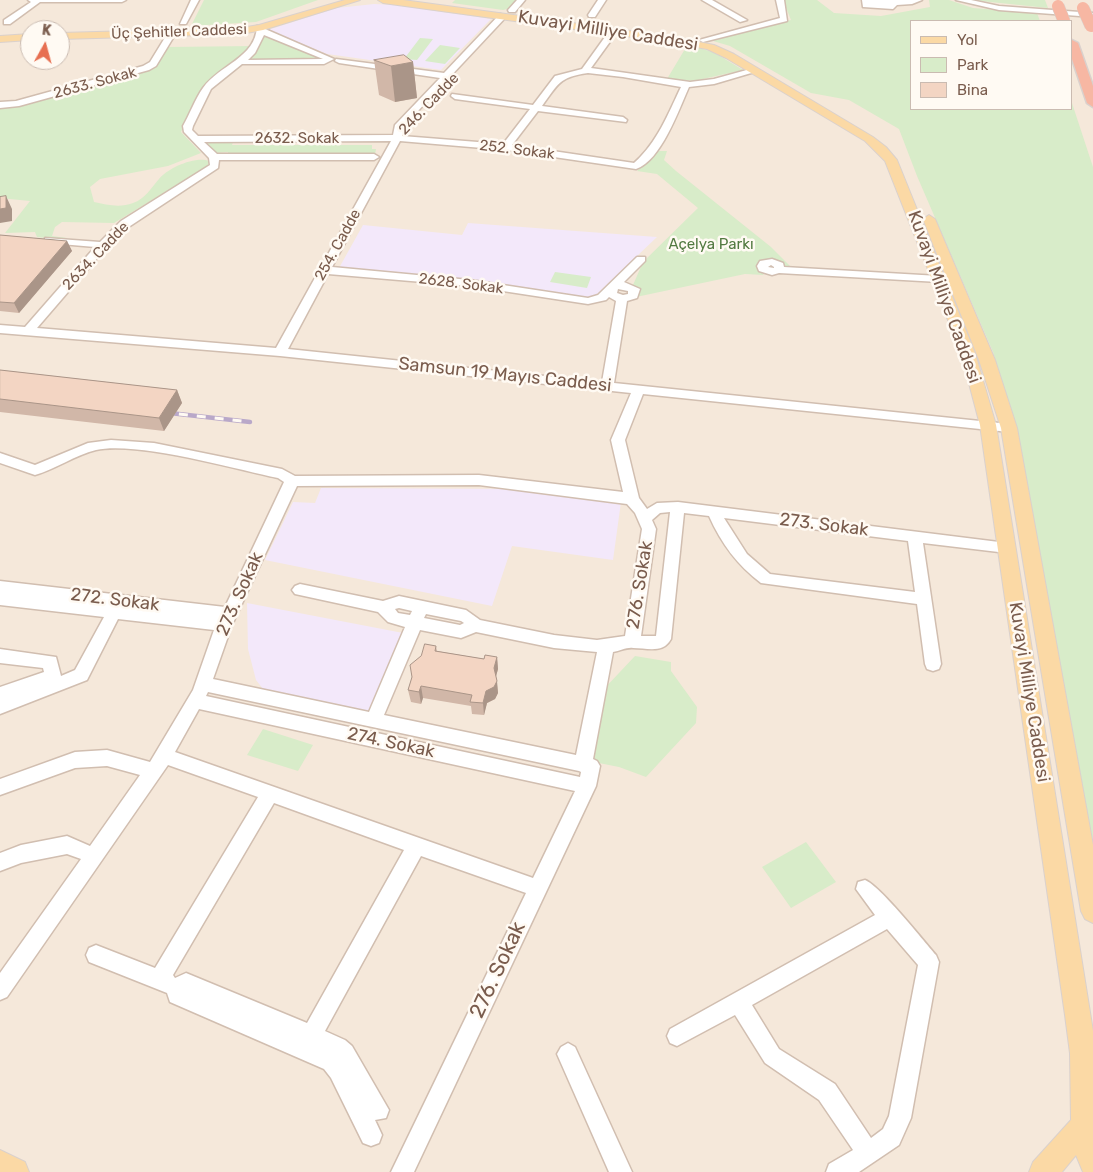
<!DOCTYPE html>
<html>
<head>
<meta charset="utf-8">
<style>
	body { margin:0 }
	#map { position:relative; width:1093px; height:1172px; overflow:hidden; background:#fdf6ec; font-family:Rubik,sans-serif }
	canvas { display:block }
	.legend { position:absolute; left:910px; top:20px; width:162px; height:90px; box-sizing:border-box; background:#fffaf3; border:1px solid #cabbb1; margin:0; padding:6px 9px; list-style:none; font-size:15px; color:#7a5c4d }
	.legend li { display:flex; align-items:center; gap:10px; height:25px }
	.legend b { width:25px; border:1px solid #cabbb1 }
	.north { position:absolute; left:20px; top:20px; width:50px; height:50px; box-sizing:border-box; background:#fffaf3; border:1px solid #cabbb1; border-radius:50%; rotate:7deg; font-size:14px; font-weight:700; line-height:20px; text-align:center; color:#7a5c4d }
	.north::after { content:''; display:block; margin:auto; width:18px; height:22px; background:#e76f51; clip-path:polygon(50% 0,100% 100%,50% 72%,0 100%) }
</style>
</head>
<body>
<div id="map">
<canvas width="1093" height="1172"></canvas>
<ul class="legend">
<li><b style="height:6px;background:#fbd9a5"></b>Yol</li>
<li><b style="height:14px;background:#d8ecc9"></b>Park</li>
<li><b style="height:14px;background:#f3d5c3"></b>Bina</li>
</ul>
<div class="north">K</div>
</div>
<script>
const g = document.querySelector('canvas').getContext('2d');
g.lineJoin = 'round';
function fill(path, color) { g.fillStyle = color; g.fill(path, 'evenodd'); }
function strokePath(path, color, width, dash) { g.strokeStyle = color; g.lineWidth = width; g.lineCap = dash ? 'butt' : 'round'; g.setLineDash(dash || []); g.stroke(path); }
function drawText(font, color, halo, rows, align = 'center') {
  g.font = font + ' Rubik,sans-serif'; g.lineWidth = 5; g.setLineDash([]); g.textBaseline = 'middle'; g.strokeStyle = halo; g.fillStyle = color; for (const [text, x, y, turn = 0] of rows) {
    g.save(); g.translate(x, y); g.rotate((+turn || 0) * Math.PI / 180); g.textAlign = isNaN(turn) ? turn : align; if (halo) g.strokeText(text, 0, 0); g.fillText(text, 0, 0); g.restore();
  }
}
const residential = new Path2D(`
	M0 0H1093V1172H0ZM912 21H1072V109H912ZM30 30H60V60H30Z`);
const education = new Path2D(`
	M374 4 395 5 491 19 441 70 327 54 268 30 337 8Z
	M468 223 657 237 593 298 477 280 339 268 363 225 462 235Z
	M321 488 523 489 621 502 613 560 512 546 492 606 265 560 293 502 315 503Z
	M247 603 403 633 370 712 263 689 256 680 248 649Z`);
const green = new Path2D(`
	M204 0H318L256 22 191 26Z
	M455 0H516L507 9 503 10 452 3Z
	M783 0H817L834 13 881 16 930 7 929 0H949L973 8 1037 13 1040 21H912V109H1072V103L1093 167V842L1017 429 993 352 917 176 899 129 849 100 811 93 730 46 713 41 714 39 791 20Z
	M971 0H1045L1048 8Z
	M263 35H265L323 58 249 61 258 50Z
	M420 38 433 39 417 60 404 59Z
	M688 44 715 53 743 70 694 81 667 79Z
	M440 45 460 48 445 64 425 61Z
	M254 46 203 87 181 132 201 153 168 166 100 179 90 187 94 202C107 205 120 208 133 203 145 199 151 188 159 179 168 168 195 156 209 161L208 166 114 223 62 222 55 227 52 236 67 238V240L37 237 35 232 5 233 30 201 0 198V106H17L140 73 154 66 167 47Z
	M211 142H233L232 145H372V149H376L375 155H228V152L215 153 207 143Z
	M659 151H667L664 160 676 171 771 247 792 268H788L777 261 759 270 764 275 745 274 636 297V290L633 285 643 262 698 208 657 174 637 171Z
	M555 272 591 277 587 288 550 282Z
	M635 656 671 662V671L697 707 696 723 646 777 619 767 589 761 603 690Z
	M263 729 313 745 298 771 247 755Z
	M806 842 836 882 791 908 762 867Z`);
const minor = new Path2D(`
	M28 0H126L122 2H40L10 24H4V20L31 2Z
	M191 0H199L186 24H180Z
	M517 0H525L515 12H509L508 10Z
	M598 0H606L595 17H589L588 15Z
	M702 0H712L747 20 740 22Z
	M776 0H784L787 21 703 42 699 40 780 18Z
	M862 0H922L912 4 897 5 893 9 863 7Z
	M956 0H971L999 6 1093 13V17L999 10Z
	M500 14 507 16 402 128V136L503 144 530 109 455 99 451 96 452 94 533 105 555 76 582 69 605 37H608L612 39 591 68 690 82 714 79 754 68 758 71 714 84 689 87C679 109 661 161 636 169L506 150 400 141 332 267 470 280 588 298 598 295 637 257H645V261L624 282 640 289 637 298 627 301 614 383 1009 424 1015 428 1009 432 643 394 625 440 639 498 647 509 657 503 678 502 1007 543 1012 544 1014 548 1012 552 1007 553 923 543 941 664 939 669 933 671 927 669 925 664 917 604 761 583C737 565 721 543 709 516L684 513 671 639C663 654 647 648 633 648 627 647 620 651 613 652L593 759 597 761 600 766 596 786 414 1172H391L526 893 421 856 325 1031 345 1040 352 1046 389 1110 386 1118 375 1120 382 1135 379 1143 371 1146 363 1143 331 1078 324 1069 170 1002 167 993 89 962 86 955 89 948 96 945 155 968 258 797 168 765 7 997 0 1000V973L81 859 67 854 21 863 0 871V853L21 845 67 836 90 846 140 775 107 766 75 768 0 795V779L75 752 107 750 150 762 193 690 214 630 118 619 87 680 0 714V687L44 672 43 668 0 663V649L56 657 61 676 75 670 104 617 0 605V593L48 599 0 593V581L225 607 284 482 278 478C235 469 136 441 96 450 75 455 56 469 35 475L0 463V453L35 465 88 443 111 440 154 443 282 469 295 476 479 475 623 492 611 440 631 393 280 356 0 333V325L25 327 95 247 49 243 45 242V238L100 242 121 221 210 165 209 158 184 132 183 126C190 114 195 99 203 88 219 65 256 58 257 26H263L265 29 334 59 324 64H242L211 89 193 126 192 130 198 136 393 135 395 125 440 78 339 63 335 61 336 59 444 73ZM264 35 323 59 248 60 255 53ZM588 73 623 77 681 87C668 114 657 143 634 163L512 145 538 111 626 122 627 120 623 117 542 106C558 84 559 77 588 73ZM391 141 276 348 37 328 118 234 218 168 219 160H374L379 157 374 154H217L204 142ZM328 274 470 286 588 304 606 300 609 297 616 301 602 382 288 349ZM618 289 628 291V294L623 295 617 293ZM479 485 627 504 635 513 642 529 625 636 597 640 554 635 480 620 466 610 399 596 383 601 300 584 295 586 292 590 295 594 378 612 388 622 405 627 369 712 213 679 232 625 297 486ZM670 512 656 636H641L656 529 652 520 660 513ZM724 518 908 541 915 592 770 574 747 554ZM399 608 412 611 410 615 398 613 395 609ZM426 614 461 621 464 623 460 625 424 618ZM420 630 461 638 476 632 554 648 597 652 576 755 384 715ZM208 692 579 771 581 772 580 777 206 696ZM199 709 575 791 533 878 175 752ZM274 803 404 850 307 1023 186 973 175 978 173 975Z
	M169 31 176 33 156 66 149 70 19 106 0 108V102L16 101 143 66 150 62Z
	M772 259 783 263 784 267 939 276 945 279 939 282 779 273 772 275 759 271 757 266 760 261ZM771 265 774 267V268L768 267Z
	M865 880C880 886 922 939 936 955L939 962 911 1118 899 1145 859 1172H826L829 1164 853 1150 819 1100 765 1063 735 1015 677 1046 670 1043 667 1036 670 1029 875 915 856 889 858 882ZM887 929 918 965 889 1116 883 1129 871 1138 835 1084 779 1049 752 1005Z
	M568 1043 575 1047 632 1172H609L557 1054 561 1047Z`);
const major = new Path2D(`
	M345 0H360L263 30 241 34 60 39V33L241 28 259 25Z
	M378 0H403L668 36 714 45 734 54 873 137 886 147 897 160 975 353 996 425 1093 1031V1172H1083L1076 1155 1062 1172H1029L1033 1162 1071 1120 1070 1053 1065 1015 980 425 961 353 885 161 865 141 726 58 707 49 668 42 383 3Z
	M30 34V40L0 42V36Z
	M929 215 935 219 995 360 1017 428 1093 845V923L1085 919 1081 911 1001 428 979 360 923 219Z
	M0 1150 25 1162 29 1172H0Z`);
const highway = new Path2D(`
	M1072 40 1078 43 1093 86V107L1087 103 1072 59Z`);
const rail = new Path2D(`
	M161 412 250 422`);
const highwayBridge = new Path2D(`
	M1058 6 1064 21
	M1083 8 1091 26`);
const wall = new Path2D(`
	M374 60 413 62 417 98 395 102 379 95Z
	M0 235 67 241 72 251 19 313 0 311Z
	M0 370 177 390 182 403 164 431 0 412Z
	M436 646 437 651 484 659 497 657 498 669 496 676 498 693 495 699 487 703 484 715 472 714 471 706 423 698 421 704 411 702 408 690 412 677Z`);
const shadedWall = new Path2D(`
	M413 62 417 98 395 102 391 66Z
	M6 196 12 209V221L0 223V209Z
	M67 241 72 251 19 313 14 303Z
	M177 390 182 403 164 431 159 418Z
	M497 657 498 669 495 680 494 668Z
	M497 681 498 693 495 699 487 703 484 715 483 703 486 691Z
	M421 686 423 698 421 704 419 692Z`);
const building = new Path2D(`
	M404 55 413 62 391 66 374 60Z
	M6 196V208L0 209V197Z
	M0 235 67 241 14 303 0 302Z
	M0 370 177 390 159 418 0 399Z
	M425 644 436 646 435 651 484 659 485 655 497 657 494 668 497 681 494 687 486 691 483 703 470 702 472 695 421 686 419 692 408 690 412 677 410 665 421 656Z`);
const farStreetnames = [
	["Üç Şehitler Caddesi",179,32,-2],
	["2633. Sokak",95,83,-15],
	["246. Cadde",429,104,-46],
	["2632. Sokak",297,139],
	["252. Sokak",517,150,7],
	["254. Cadde",338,245,-61],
	["2634. Cadde",96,256,-46],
	["2628. Sokak",461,284,7]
];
const farParknames = [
	["Açelya Parkı",711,245]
];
const streetNames = [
	["Kuvayi Milliye Caddesi",608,31,9],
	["Kuvayi Milliye Caddesi",944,297,70],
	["Samsun 19 Mayıs Caddesi",505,375,6],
	["273. Sokak",824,525,7],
	["276. Sokak",640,585,-81],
	["273. Sokak",240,594,-66],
	["272. Sokak",115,600,7],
	["Kuvayi Milliye Caddesi",1029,692,81],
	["274. Sokak",391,743,12]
];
const nearStreetnames = [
	["276. Sokak",498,970,-65]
];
fill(residential, '#f5e8da');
fill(education, '#f3e8fa');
fill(green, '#d8ecc9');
strokePath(minor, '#d1beb0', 3);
strokePath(major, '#dad1cd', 2);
strokePath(highway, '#dad1cd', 3);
fill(minor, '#fff');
fill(major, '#fbd9a5');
fill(highway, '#f7b7a3');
strokePath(rail, '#b9a8c9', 4.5);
strokePath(rail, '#fffaf3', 3, [9]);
strokePath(highwayBridge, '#dad1cd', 13, []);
strokePath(highwayBridge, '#f7b7a3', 12);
fill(wall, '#d1b7a8');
fill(shadedWall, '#aa9588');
fill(building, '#f3d5c3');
strokePath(building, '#aa9588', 1);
drawText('15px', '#7a5c4d', '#fffaf3', farStreetnames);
drawText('15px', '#537a41', '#fffaf3', farParknames);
drawText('18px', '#7a5c4d', '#fffaf3', streetNames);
drawText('21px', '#7a5c4d', '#fffaf3', nearStreetnames);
</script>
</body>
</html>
